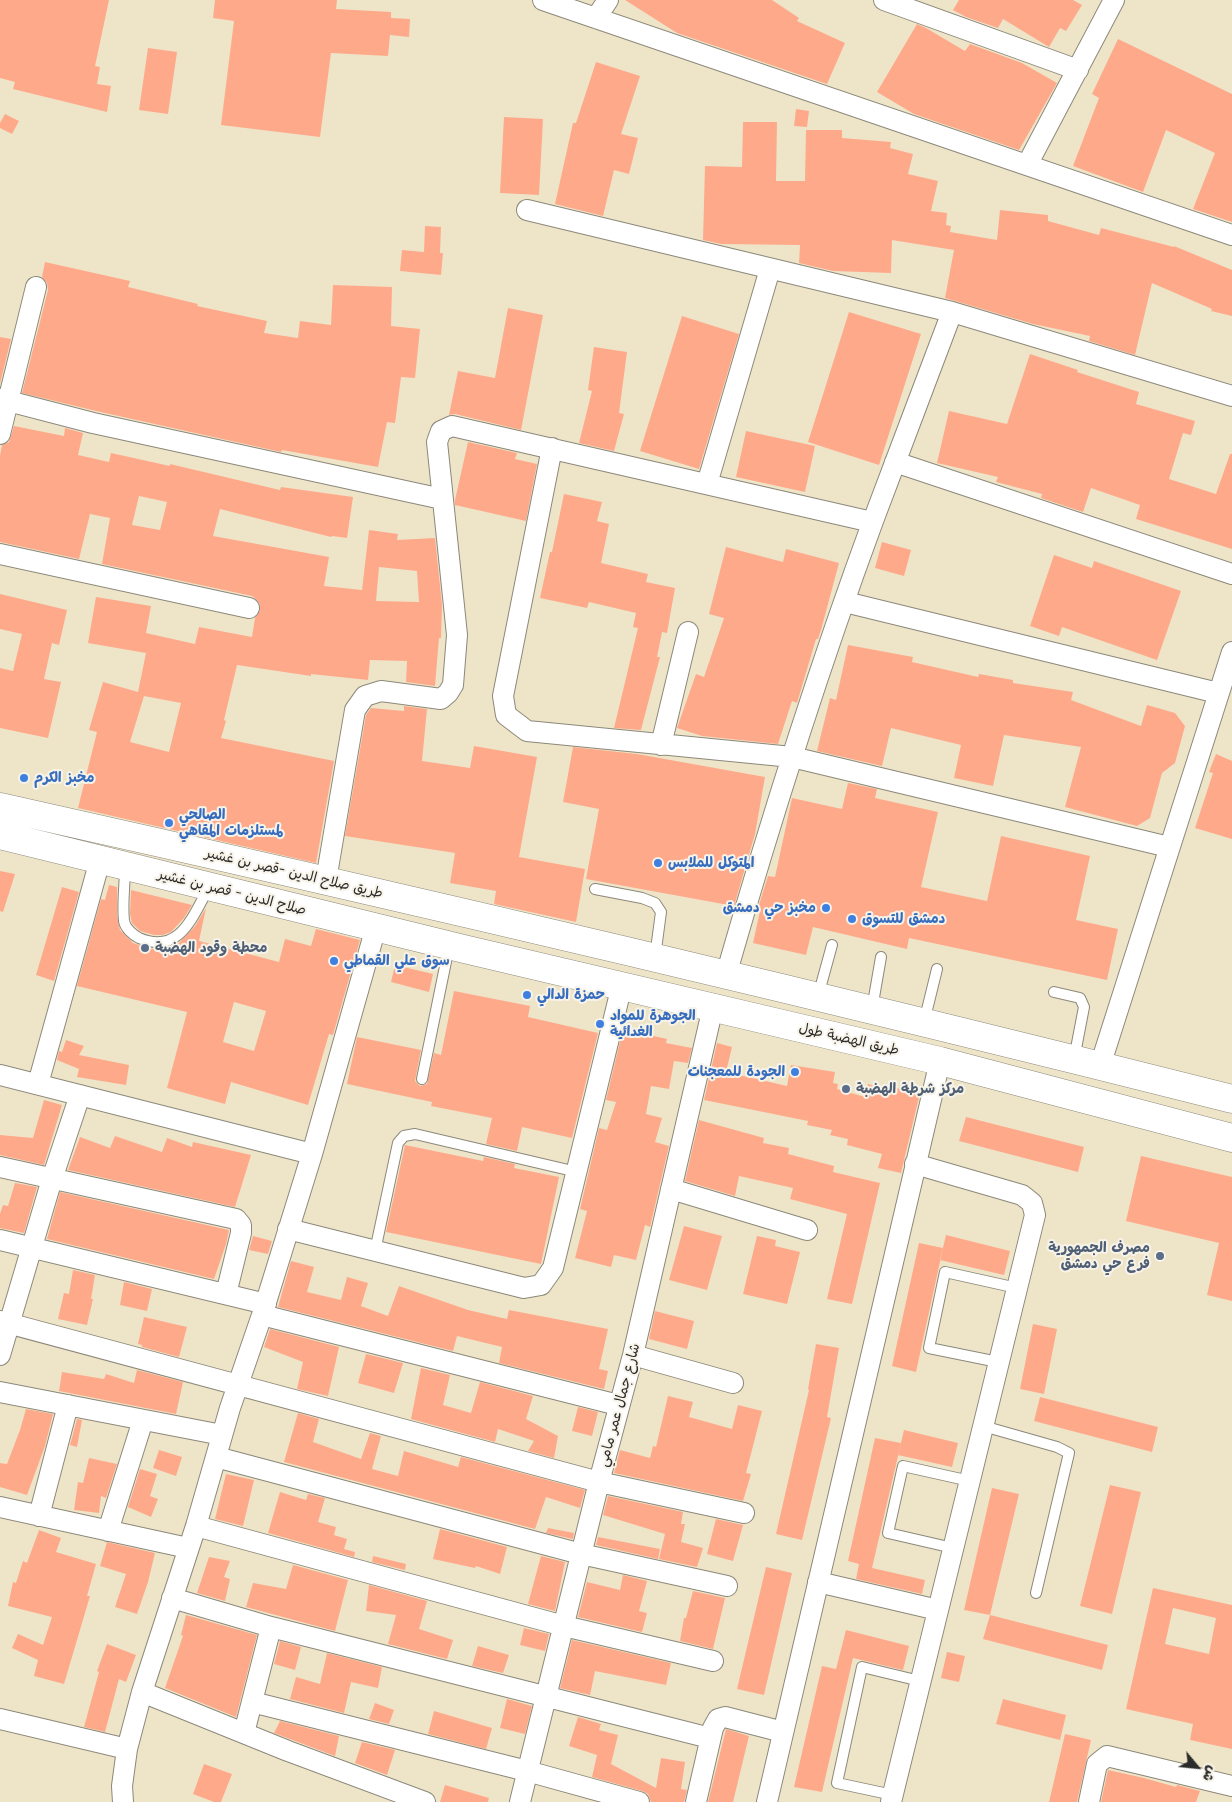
<!DOCTYPE html>
<html>
<head>
<meta charset="utf-8">
<style>
	body { margin:0 }
	#map { position:relative; width:1232px; height:1802px; overflow:hidden; background:#eee5c9; font-family:Mali,"Playpen Sans Arabic",sans-serif }
	canvas { display:block }
	.north { position:absolute; left:1172px; top:1742px; width:50px; height:50px; -webkit-text-stroke:4px #f7f3e8; paint-order:stroke; rotate:118deg; font-size:14px; font-weight:700; line-height:20px; text-align:center; color:#2b2b2b }
	.north::after { content:''; display:block; margin:auto; width:18px; height:22px; background:#2b2b2b; clip-path:polygon(50% 0,100% 100%,50% 72%,0 100%) }
</style>
</head>
<body>
<div id="map">
<canvas width="1232" height="1802"></canvas>
<div class="north">ش</div>
</div>
<script>
const g = document.querySelector('canvas').getContext('2d');
g.lineJoin = 'round';
function fill(path, color) { g.fillStyle = color; g.fill(path, 'evenodd'); }
function strokePath(path, color, width, dash) { g.strokeStyle = color; g.lineWidth = width; g.lineCap = dash ? 'butt' : 'round'; g.setLineDash(dash || []); g.stroke(path); }
function drawText(font, color, halo, rows, align = 'center') {
  g.font = font + ' Mali,"Playpen Sans Arabic",sans-serif'; g.lineWidth = 4; g.setLineDash([]); g.textBaseline = 'middle'; g.strokeStyle = halo; g.fillStyle = color; for (const [text, x, y, turn = 0] of rows) {
    g.save(); g.translate(x, y); g.rotate((+turn || 0) * Math.PI / 180); g.textAlign = isNaN(turn) ? turn : align; if (halo) g.strokeText(text, 0, 0); g.fillText(text, 0, 0); g.restore();
  }
}
const building = new Path2D(`
	M0 0H109L95 66 100 67 97 84 111 86 107 112 13 89 15 82 0 78Z
	M215 0H337L336 9 391 12V18L410 19 409 37 390 35 388 56 331 53 320 137 221 125 234 21 213 18Z
	M625 0H772L799 18 797 21 845 43 827 84 677 33Z
	M959 0H1073L1082 5 1066 31 1060 28 1049 47 1003 19 998 28 966 17 953 10Z
	M917 24 926 28 965 51 970 44 1022 63 1057 83 1019 150 914 114 877 92Z
	M1118 39 1232 94V222L1193 209 1215 153 1166 130 1143 192 1073 166 1099 98 1092 94Z
	M148 48 177 52 168 114 139 110Z
	M596 62 640 76 621 134 638 138 629 174 614 170 603 216 555 204 573 123H576Z
	M796 109 809 111 807 127 794 126Z
	M5 114 19 121 12 134 0 128V123Z
	M504 117 543 119 539 195 500 193Z
	M743 122H777L776 181H805L806 130H842V138L891 142 890 148 913 154 908 174 938 181 931 211 947 213 946 225 951 226 950 232 997 240 1000 210 1048 215V221L1099 235 1101 228 1174 247V246L1232 270V316L1211 311 1212 309 1152 283 1135 355 1089 341 1090 336 1033 324 945 298 954 250 892 240 891 273 833 271 799 263 800 245 721 244 703 240 705 166 742 167Z
	M425 226 441 227 440 253H443L441 275 400 271 402 250 424 252Z
	M45 262 130 281 128 287 198 304 197 306 267 321 264 333 298 338 300 321 331 325 333 285 392 287 391 326 420 329 415 378 401 377 395 423 387 422 378 467 282 450 281 452 96 411 22 393 48 290 47 283 42 277Z
	M508 308 543 315 521 430 455 414 449 415 458 371 495 378Z
	M849 312 921 334 879 465 808 442Z
	M682 316 739 334 699 469 640 451Z
	M0 337 11 339 0 384Z
	M594 347 627 352 619 413 624 414 614 451 579 443 592 391 588 390Z
	M1030 354 1078 370 1077 372 1139 392 1136 404 1195 421 1191 435 1183 433 1169 479 1216 494 1230 454H1232V549L1136 519 1140 505 1091 488 1083 512 1041 498 1042 494 996 482 998 477 937 463 949 411 1007 424Z
	M14 426 64 436 65 428 83 433 78 455 109 462 111 453 170 466V464L280 490 281 487 353 497 347 538 332 536 331 537 220 509 213 536 329 557 324 586 362 590 369 530 398 534 397 540 435 538 442 605 441 638H439L435 686 406 682 407 661 370 660 368 680 311 674V676L237 665 224 720 226 721 221 738 334 761 316 863 78 808 97 732 89 730 103 682 138 692 146 653 88 643 96 597 151 606 146 633 195 644 199 627 252 637 255 618 260 611V605L257 600 252 596 102 564 110 518 90 514 79 559 0 542V456L2 445 9 442ZM139 496 167 502 160 530 132 525ZM379 567 417 571 419 602 376 601ZM144 696 181 703 169 752 130 742Z
	M746 431 815 446 805 492 736 477Z
	M468 442 517 453 515 459 537 464 526 521 455 505V500Z
	M564 494 602 502 597 521 609 524 601 563 648 574 646 582 675 588 667 633 662 632 657 657H660L641 730 614 728 638 628 633 627 636 613 589 602 587 608 540 598 550 552H552Z
	M882 542 911 550 904 576 875 568Z
	M726 547 783 562 786 549 839 563 821 630 818 639H816L797 703 792 701 778 744 702 736 677 728 696 674 704 677 724 618 709 614Z
	M1054 555 1092 568 1094 561 1181 591 1157 660 1062 627 1059 636 1030 626Z
	M0 594 67 610 59 645 52 643 44 679 61 682 48 738 0 728V668L13 671 22 634 0 629Z
	M848 645 913 657 912 662 978 677 979 674 1013 680V683L1073 692 1071 700 1141 726 1147 705 1175 713 1185 726 1175 763 1162 773 1150 818 1137 826 1065 807 1081 747 1004 735 993 786 954 778 961 745 891 728 882 766 817 751 830 698 836 700Z
	M404 706 427 709 422 761 470 768 474 746 537 757 519 857 585 869 576 922 494 904 496 891 450 883 455 853 345 836 366 715 371 708 404 711Z
	M573 747 637 754 765 777 755 834 734 906 586 879 599 809 563 802Z
	M1216 754 1232 761V839L1195 828 1213 773 1209 772Z
	M848 783 877 789 875 798 938 812 921 887 987 901 1001 836 1090 856 1076 920 1118 929 1107 980 909 938 907 949 813 927 806 955 753 943 760 911H757L768 876 775 877 792 798 842 809Z
	M0 871 15 874 3 912 0 911Z
	M109 885 117 887V915L120 930 133 943 151 949 165 948 179 943 195 926 206 908 199 941 279 962 285 939 311 946 316 929 360 940 333 1035 329 1034 308 1105 231 1082 225 1104 167 1088 187 1012 77 986 101 899 105 900ZM234 1002 266 1011 254 1051 223 1042Z
	M62 887 79 892 54 981 36 975Z
	M131 890 192 905 184 918 171 932 163 935H154L140 931 132 923 130 914Z
	M395 965 433 974 429 992 391 982Z
	M454 991 530 1006 528 1017 598 1033 572 1138 522 1127 517 1151 486 1144 492 1118 431 1106 432 1102 347 1084 357 1037 421 1050 415 1081 420 1086 427 1084 434 1053 441 1055Z
	M623 1029 667 1039 666 1043 692 1048 688 1063 674 1061 669 1089 651 1086 646 1114 662 1118 655 1142 669 1146 650 1227 645 1225 636 1260 614 1255 611 1267 575 1258 587 1211 580 1209 599 1128 607 1130 616 1102 606 1100Z
	M66 1040 84 1046 79 1055 129 1065 126 1085 77 1077 79 1069 57 1060 59 1051 62 1052Z
	M717 1043 732 1047 726 1072 787 1086 791 1065 835 1072 833 1083 838 1084 837 1089 865 1097 868 1084 896 1092 897 1088 920 1093 901 1173 878 1168 882 1154 847 1145 848 1139 830 1135 832 1130 807 1125 808 1121 704 1100Z
	M44 1100 62 1105 44 1165 0 1155V1135L33 1138Z
	M966 1117 1084 1147 1078 1172 959 1141Z
	M699 1120 764 1138 763 1143 789 1148 788 1154 834 1166 833 1172 880 1183 852 1304 827 1299 847 1214 790 1199 793 1188 739 1176 735 1196 685 1181Z
	M115 1136 162 1152 167 1138 192 1147 193 1142 251 1155 235 1207 68 1170 80 1137 110 1148Z
	M405 1145 483 1161 484 1157 515 1164 514 1168 559 1177 541 1264 386 1232Z
	M1141 1156 1232 1177V1301L1207 1295 1219 1243 1126 1221Z
	M15 1183 37 1187 24 1233 0 1228V1214L3 1205 8 1206Z
	M60 1192 229 1230 226 1244 214 1279 47 1239Z
	M684 1226 722 1236 707 1290 669 1280Z
	M946 1235 1010 1251 1004 1275 940 1260Z
	M253 1236 272 1241 268 1254 249 1250Z
	M757 1236 776 1240 775 1246 800 1252 787 1304 743 1294Z
	M919 1243 943 1248 916 1372 892 1366Z
	M291 1261 314 1267 307 1292 341 1300 347 1277 368 1283 361 1306 388 1316 399 1286 468 1310 507 1319 509 1310 608 1329 599 1369 608 1371 604 1389 499 1363 502 1347 457 1336 453 1351 278 1307Z
	M73 1270 95 1275 91 1299H93L87 1325 58 1319 64 1293 69 1294Z
	M124 1282 152 1289 147 1311 120 1305Z
	M655 1311 694 1321 687 1349 649 1339Z
	M144 1317 187 1327 179 1357 142 1347V1345L138 1344Z
	M1033 1324 1057 1329 1044 1394 1020 1389Z
	M270 1329 339 1347 328 1396 297 1389 303 1362 264 1347Z
	M816 1344 839 1348 827 1417 831 1418 802 1540 776 1534 809 1390 808 1389Z
	M366 1354 403 1363 394 1393 358 1383Z
	M421 1368 450 1375 443 1405 471 1413 480 1382 533 1396 526 1419 558 1436 554 1458 528 1451 534 1441 498 1429 495 1442 411 1419Z
	M137 1370 183 1382 176 1414 59 1391 62 1372 104 1379 106 1374 134 1383Z
	M668 1396 693 1402 689 1417 732 1429 738 1405 762 1411 746 1473 751 1474 743 1501 614 1473 620 1450 650 1458 653 1446 656 1447Z
	M1040 1397 1158 1427 1152 1452 1034 1421Z
	M578 1407 598 1412 592 1436 572 1431Z
	M26 1409 53 1414 45 1446 27 1495 0 1487V1463L7 1464 20 1430Z
	M298 1413 319 1419 313 1442 361 1459 370 1433 381 1436 372 1469 398 1476 404 1451 458 1467 461 1457 585 1490 580 1508 546 1497 535 1529 284 1462Z
	M77 1419 82 1420 77 1447 70 1445Z
	M904 1430 958 1443 952 1467 898 1455Z
	M875 1438 901 1443 872 1568 925 1580 922 1594 856 1579 859 1564 848 1561Z
	M159 1450 182 1457 176 1476 153 1468Z
	M89 1458 117 1464 106 1498 101 1496 99 1513 74 1510 78 1482 83 1483Z
	M140 1469 157 1474 150 1496 158 1499 151 1517 128 1507Z
	M226 1474 254 1480 243 1526 215 1519Z
	M1110 1485 1141 1492 1112 1614 1080 1606Z
	M992 1488 1019 1494 990 1615 964 1610Z
	M280 1492 306 1500 308 1494 325 1498 318 1522 336 1527 334 1535 347 1539 344 1549 355 1552 354 1557 268 1533Z
	M608 1496 683 1512 681 1524H685L681 1542 703 1548 697 1567 659 1559 665 1534 603 1515Z
	M716 1519 743 1525 733 1561 707 1554Z
	M548 1528 574 1533 573 1539 546 1533Z
	M440 1529 507 1547 500 1574 476 1566 475 1568 433 1559Z
	M39 1530 61 1538 56 1552 96 1564 87 1596H90L64 1684 34 1676 38 1660 12 1648 18 1634 43 1645 52 1617 8 1606 13 1582 16 1583 23 1561 27 1563Z
	M598 1537 660 1549 658 1559 596 1545Z
	M107 1542 155 1553 148 1582 137 1614 115 1607 126 1574 100 1566Z
	M373 1556 406 1564 405 1570 372 1562Z
	M541 1556 565 1562 555 1611 528 1604Z
	M209 1557 230 1561 224 1577 230 1579 225 1601 197 1593Z
	M293 1565 348 1580 335 1631 246 1607 253 1583 286 1589Z
	M766 1567 792 1573 764 1695 737 1689Z
	M623 1575 647 1581 639 1611 647 1613 642 1632 578 1617 587 1582 620 1590Z
	M369 1585 427 1601 419 1629 453 1640 447 1659 388 1644 396 1615 366 1611Z
	M1153 1588 1232 1605V1749L1190 1740 1193 1724 1126 1709ZM1173 1608 1216 1618 1209 1654 1165 1644Z
	M693 1591 725 1598 713 1649 680 1641 684 1618H686Z
	M186 1615 257 1635 236 1717 165 1688 183 1636 181 1635Z
	M990 1615 1108 1645 1102 1670 983 1639Z
	M524 1628 549 1634 545 1651 520 1645Z
	M846 1630 909 1646 903 1670 853 1658 822 1792 794 1787 822 1666 836 1669Z
	M572 1640 671 1663 666 1685 595 1671 590 1695 560 1688Z
	M280 1641 301 1647 295 1670 274 1664Z
	M107 1644 136 1655 126 1682 119 1679 105 1732 84 1727 99 1672 97 1671Z
	M478 1646 509 1655 503 1673 472 1666Z
	M947 1652 965 1656 959 1682 941 1678Z
	M327 1653 382 1667 378 1688 351 1682 344 1713 290 1699 296 1677 320 1684Z
	M507 1699 532 1706 525 1734 500 1728Z
	M1003 1699 1066 1715 1060 1740 996 1724Z
	M375 1703 394 1710 389 1724 369 1719Z
	M434 1711 492 1728 486 1749 428 1734Z
	M578 1717 601 1724 599 1730 618 1735 611 1764 656 1788 661 1758 685 1762 681 1789 687 1790 684 1802H651L648 1794 642 1791 592 1777 597 1755 569 1746Z
	M280 1721 339 1736 335 1756 274 1733Z
	M726 1729 749 1736 733 1802H708Z
	M1065 1734 1091 1740 1077 1802H1049Z
	M362 1742 395 1750 387 1775 355 1763Z
	M204 1764 232 1774 221 1802H214L193 1794Z
	M1108 1770 1144 1778 1176 1787 1177 1785 1200 1791 1196 1802H1101Z
	M445 1785 489 1798 488 1802H440Z`);
const service = new Path2D(`
	M125 867C125 884 122 904 124 921 125 928 133 935 139 938 179 955 192 918 208 889
	M595 889 642 898 655 903 661 912 655 957
	M1054 992 1080 998 1084 1007 1074 1059
	M818 996 832 945
	M872 1009 881 957
	M924 1022 937 969
	M422 1079 449 947
	M375 1251 398 1143 404 1136 415 1134 577 1172
	M998 1362 929 1348 945 1272 1017 1288
	M983 1426 1057 1447 1069 1453 1036 1593
	M953 1548 888 1533 903 1466 970 1481
	M893 1795 837 1783 862 1667 920 1681`);
const minor = new Path2D(`
	M543 0 1232 235
	M884 0 1078 70
	M596 18 608 0
	M1027 165 1114 0
	M527 210 952 312 1232 396
	M0 399 93 423 442 499
	M0 434 36 287
	M552 448 503 696 506 715 527 731 792 757 1169 847
	M895 462 1232 574
	M707 484 770 269
	M0 554 249 608
	M845 602 1218 693
	M661 745 688 632
	M326 880 355 710 365 696 381 691 441 699 448 693 453 685 457 635 437 442 441 431 452 426 872 522
	M726 975C770 822 818 670 873 521 899 451 926 382 952 312
	M1100 1066 1232 652
	M0 1075 312 1154
	M38 1084 100 860
	M0 1167 236 1219 241 1225V1233L226 1294
	M671 1189 807 1230
	M288 1229 524 1288 541 1285 553 1268 622 985
	M0 1240 266 1304
	M262 1315 618 1405
	M0 1321 599 1482 744 1513
	M0 1355 52 1179 80 1095
	M633 1355 733 1383
	M0 1392 222 1435
	M216 1457 581 1554 727 1586
	M0 1507 188 1548
	M39 1516 68 1405
	M196 1526 564 1626 713 1661
	M108 1531 143 1420
	M818 1582 938 1610
	M172 1598 271 1627 710 1738
	M142 1692 288 1751 425 1802
	M252 1702 527 1771 639 1802
	M0 1719 127 1749
	M244 1733 271 1627
	M123 1802 122 1786 127 1749 142 1692 196 1526 230 1408 262 1315 312 1154 376 927
	M520 1802 599 1482 633 1355 713 1007
	M696 1802 713 1728 718 1719 725 1717 783 1732
	M767 1802 940 1061
	M891 1802 1035 1215 1032 1203 1022 1195 915 1164
	M1089 1802 1097 1764 1107 1756 1232 1786`);
const trunk = new Path2D(`
	M0 807C412 899 823 996 1232 1099
	M0 835 464 949 940 1061 1232 1138`);
const markers = [
	[24,778,5,"#3f7fe0"],
	[169,823,5,"#3f7fe0"],
	[658,863,5,"#3f7fe0"],
	[826,908,5,"#3f7fe0"],
	[852,919,5,"#3f7fe0"],
	[145,948,5,"#5c6f8a"],
	[334,961,5,"#3f7fe0"],
	[527,995,5,"#3f7fe0"],
	[600,1024,5,"#3f7fe0"],
	[795,1072,5,"#3f7fe0"],
	[846,1089,5,"#5c6f8a"],
	[1160,1256,5,"#5c6f8a"]
];
const shopNames = [
	["مخبز الكرم",34,778],
	["الصالحي",179,815],
	["لمستلزمات المقاهي",179,831],
	["المتوكل للملابس",668,863],
	["مخبز حي دمشق",816,908,"right"],
	["دمشق للتسوق",862,919],
	["سوق علي القماطي",344,961],
	["حمزة الدالي",537,995],
	["الجوهرة للمواد",610,1016],
	["الغدائية",610,1032],
	["الجودة للمعجنات",785,1072,"right"]
];
const streetNames = [
	["طريق صلاح الدين -قصر بن غشير",294,873,13],
	["صلاح الدين - قصر بن غشير",232,892,14],
	["طريق الهضبة طول",849,1039,13],
	["شارع جمال عمر مامي",619,1405,-75]
];
const serviceNames = [
	["محطة وقود الهضبة",155,948],
	["مركز شرطة الهضبة",856,1089],
	["مصرف الجمهورية",1150,1248,"right"],
	["فرع حي دمشق",1150,1264,"right"]
];
fill(building, '#ffa98b');
strokePath(service, '#8c887a', 12);
strokePath(minor, '#8c887a', 22);
strokePath(trunk, '#8c887a', 29);
strokePath(service, '#fff', 10);
strokePath(minor, '#fff', 20);
strokePath(trunk, '#fff', 28);
for (const [x, y, r, color] of markers) { const dot = new Path2D(); dot.arc(x, y, r, 0, 2 * Math.PI); g.fillStyle = color; g.fill(dot); strokePath(dot, '#f7f3e8', 2); }
drawText('bold 14px', '#366cbe', '#f7f3e8', shopNames, 'left');
drawText('14px', '#2b2b2b', '#f7f3e8', streetNames);
drawText('bold 14px', '#4e5e75', '#f7f3e8', serviceNames, 'left');
</script>
</body>
</html>
